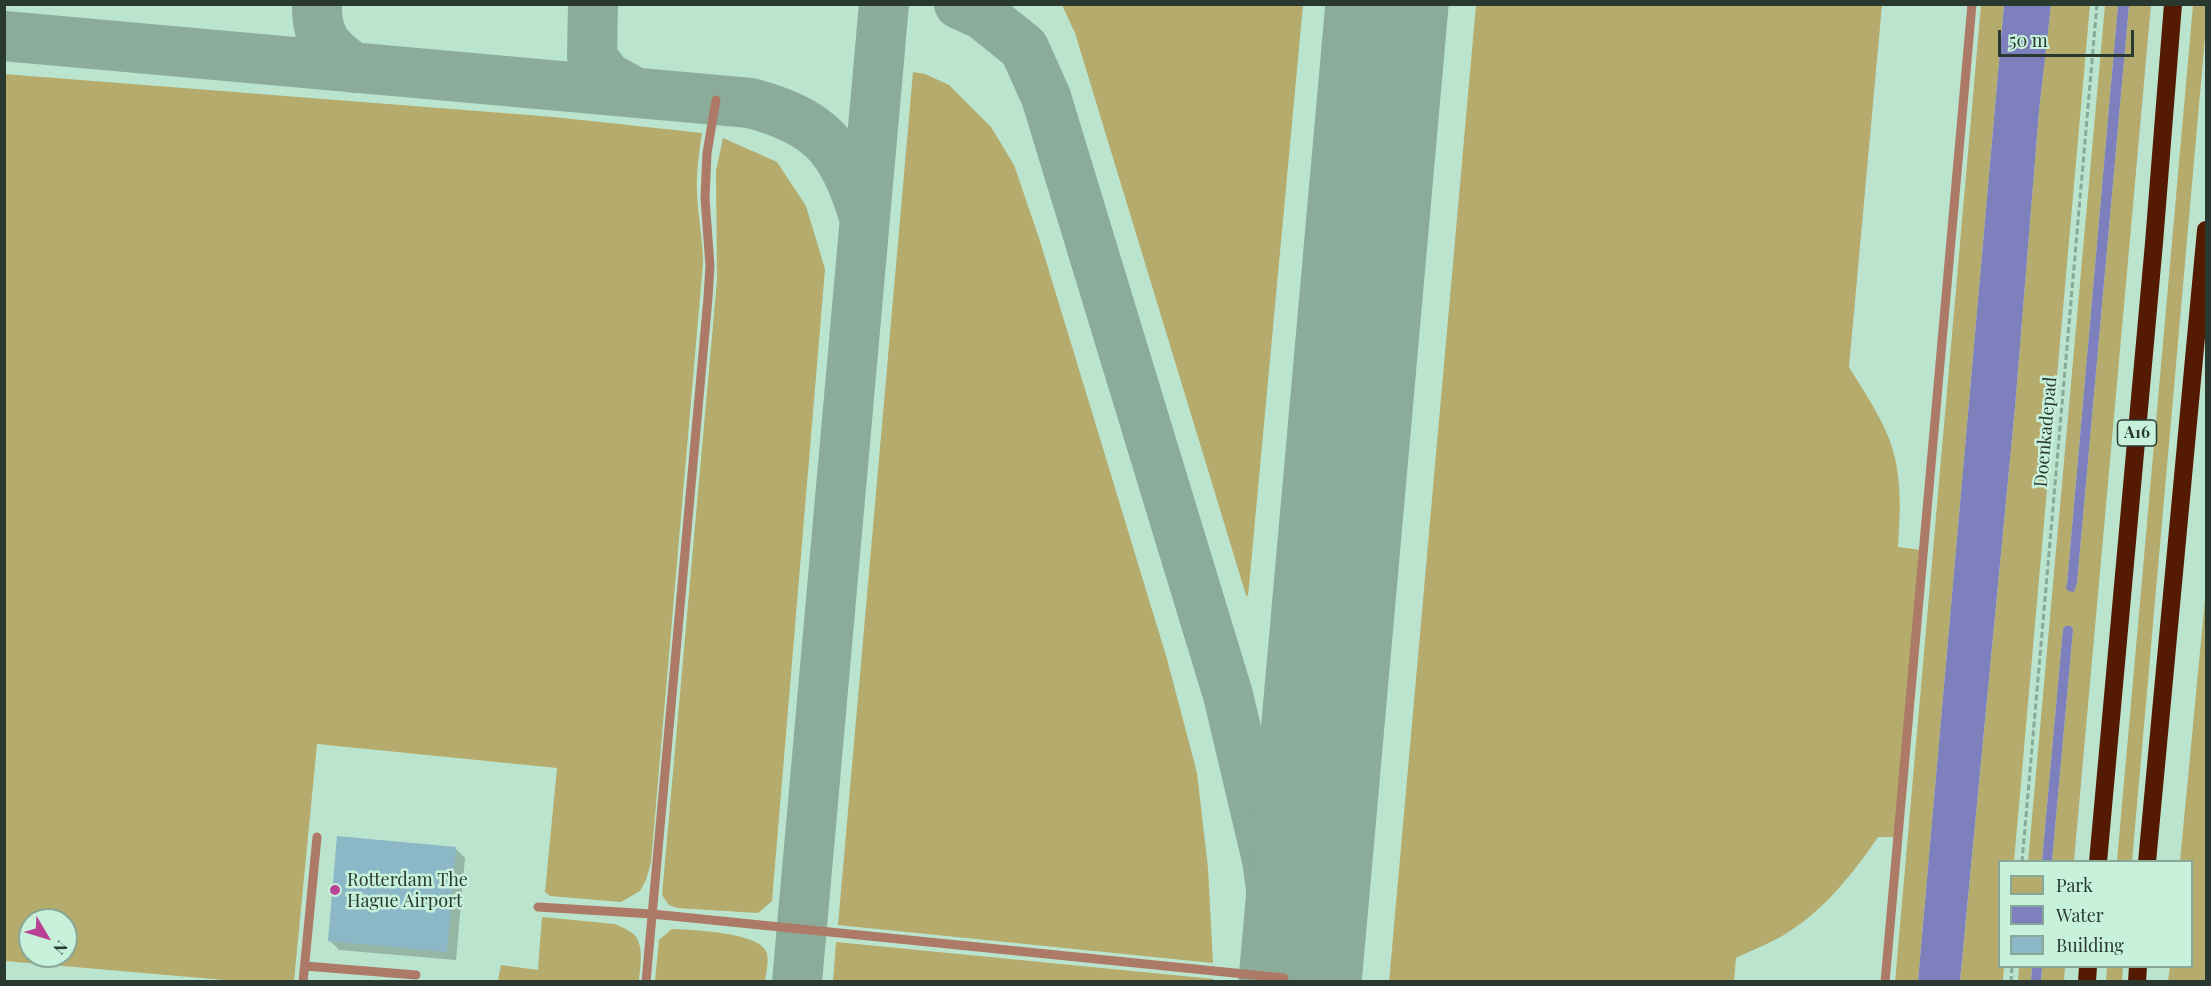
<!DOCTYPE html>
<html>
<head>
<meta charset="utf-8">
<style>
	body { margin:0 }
	#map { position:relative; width:2211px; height:986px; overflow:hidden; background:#bbe4ce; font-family:"Playfair Display",serif }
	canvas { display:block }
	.frame { position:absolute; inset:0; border:6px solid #293930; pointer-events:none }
	.legend { position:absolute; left:1998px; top:860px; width:195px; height:108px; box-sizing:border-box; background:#c8f1db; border:2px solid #88a797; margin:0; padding:8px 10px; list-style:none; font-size:18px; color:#293930 }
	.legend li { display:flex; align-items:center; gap:12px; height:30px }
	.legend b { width:30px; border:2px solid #88a797 }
	.north { position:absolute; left:18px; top:908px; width:60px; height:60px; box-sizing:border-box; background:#c8f1db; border:2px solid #88a797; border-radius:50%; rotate:128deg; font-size:16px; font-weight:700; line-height:24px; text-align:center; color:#293930 }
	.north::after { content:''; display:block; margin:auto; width:21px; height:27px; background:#ba4296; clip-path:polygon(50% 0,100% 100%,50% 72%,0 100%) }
	.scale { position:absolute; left:1998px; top:30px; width:136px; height:27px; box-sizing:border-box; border:3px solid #293930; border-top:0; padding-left:8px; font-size:18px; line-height:21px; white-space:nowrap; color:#293930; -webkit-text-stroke:4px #c8f1db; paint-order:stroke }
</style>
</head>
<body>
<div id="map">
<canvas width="2211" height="986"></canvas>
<div class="frame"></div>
<ul class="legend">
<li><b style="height:16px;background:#b4ab6c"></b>Park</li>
<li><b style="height:16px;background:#7d80bd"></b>Water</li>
<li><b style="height:16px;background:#8cb7c7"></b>Building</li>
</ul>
<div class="north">N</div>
<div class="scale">50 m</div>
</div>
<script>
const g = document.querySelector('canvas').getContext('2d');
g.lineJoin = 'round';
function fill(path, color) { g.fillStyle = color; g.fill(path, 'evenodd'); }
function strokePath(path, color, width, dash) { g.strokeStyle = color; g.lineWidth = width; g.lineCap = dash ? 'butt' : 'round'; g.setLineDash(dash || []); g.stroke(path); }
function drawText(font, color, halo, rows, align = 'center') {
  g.font = font + ' "Playfair Display",serif'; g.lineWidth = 5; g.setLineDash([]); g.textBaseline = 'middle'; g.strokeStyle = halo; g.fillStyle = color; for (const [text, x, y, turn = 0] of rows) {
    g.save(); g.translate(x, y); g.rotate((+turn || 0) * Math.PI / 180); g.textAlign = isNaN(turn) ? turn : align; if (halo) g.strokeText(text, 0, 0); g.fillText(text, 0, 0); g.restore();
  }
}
const green = new Path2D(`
	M1062 5H1303L1248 596 1246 595 1075 33Z
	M1476 5H1882L1849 367C1866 395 1886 423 1894 454 1902 485 1900 516 1898 547L1921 550 1895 837H1878C1854 872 1826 908 1790 931 1774 942 1754 949 1736 958L1734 981 1389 982Z
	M1981 5H2004L1918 981 1895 982Z
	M2051 5H2090L2014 861 2000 862V966L2004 967 2003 981 1960 982 2015 407 2039 111Z
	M2105 5H2118L2067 584 2077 583 2129 5H2151L2074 861H2052L2073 630 2071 626H2065L2063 629 2042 861 2028 862Z
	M2193 5H2206V26L2132 861H2117Z
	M913 72 925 74 949 85 991 127 1014 165 1039 238 1167 659 1197 773 1208 868 1213 963 838 925Z
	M4 74 554 117 702 133C699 153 696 173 697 193 698 217 703 239 703 263L651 862 646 880 640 891 621 902 550 896 545 892 557 768 317 744 294 981H236L5 961ZM30 920H66V956H30Z
	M723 138 777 162 806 206 825 269 772 901 758 913 677 908 669 905 662 895 717 280 716 171Z
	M2206 589V981H2168L2170 967 2192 966V862L2180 861Z
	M542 917 615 924C621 927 632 931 636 937 644 949 640 968 639 981H498L501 965 538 970Z
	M672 929C691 930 763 932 767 954 769 962 766 973 765 981H655L659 940Z
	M836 942 1214 979 1213 981H833Z
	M2019 967H2032L2031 981H2018Z
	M2042 967H2065L2064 981H2041Z
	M2107 967H2123L2122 981H2106Z`);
const water = new Path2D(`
	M2004 5H2051L2039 111 2015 407 1960 981H1918Z
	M2118 5H2129L2077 583 2074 592 2068 591 2066 588 2067 584Z
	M2065 626H2071L2073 630 2052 861H2042L2063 629Z
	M2032 967H2042L2041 981H2031Z`);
const shadow = new Path2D(`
	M456 849 465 858 456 960 339 950 329 940Z`);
const taxiway = new Path2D(`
	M317 4C316 39 328 49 354 68
	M593 4 592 57 607 77 636 93
	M959 4 983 15 1024 48 1046 97 1228 695 1267 860 1284 982
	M4 36 750 103C819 121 843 147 863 214
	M797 982 884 4`);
const runway = new Path2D(`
	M1300 982 1387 4`);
const building = new Path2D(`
	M337 836 456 847 447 952 328 941Z`);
const path = new Path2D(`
	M2022 862 2097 4
	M2011 982 2012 966`);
const service = new Path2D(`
	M538 907 652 914 1284 978
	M305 966 416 975
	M303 982 317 837
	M646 982 708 298 710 266 705 198 707 153 716 100
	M1885 982 1972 4`);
const motorway = new Path2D(`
	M2098 862 2154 243 2173 4
	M2147 862 2206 230
	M2087 982 2088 966
	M2137 982 2138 966`);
const markers = [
	[335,890,6,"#ba4296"]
];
const shields = [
	[2137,433,39]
];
const shieldNames = [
	["A16",2137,433]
];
const streetNames = [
	["Doenkadepad",2046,432,-85]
];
const poiNames = [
	["Rotterdam The",347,880],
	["Hague Airport",347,901]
];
fill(green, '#b4ab6c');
fill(water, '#7d80bd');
fill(shadow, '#0003');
strokePath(taxiway, '#8cac9b', 50);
strokePath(runway, '#8cac9b', 123);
fill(building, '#8cb7c7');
strokePath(path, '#88a997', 3, [6, 3]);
strokePath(service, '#ac7a67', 9);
strokePath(motorway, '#541b02', 18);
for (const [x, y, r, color] of markers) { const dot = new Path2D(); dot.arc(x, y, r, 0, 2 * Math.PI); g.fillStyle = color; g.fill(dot); strokePath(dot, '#c8f1db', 2); }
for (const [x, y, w] of shields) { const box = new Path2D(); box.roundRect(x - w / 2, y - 13, w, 26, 4.5); g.fillStyle = '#c8f1db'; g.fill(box); strokePath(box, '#293930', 1.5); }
drawText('bold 16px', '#293930', null, shieldNames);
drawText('18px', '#293930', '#c8f1db', streetNames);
drawText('18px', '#293930', '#c8f1db', poiNames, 'left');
</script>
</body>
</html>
